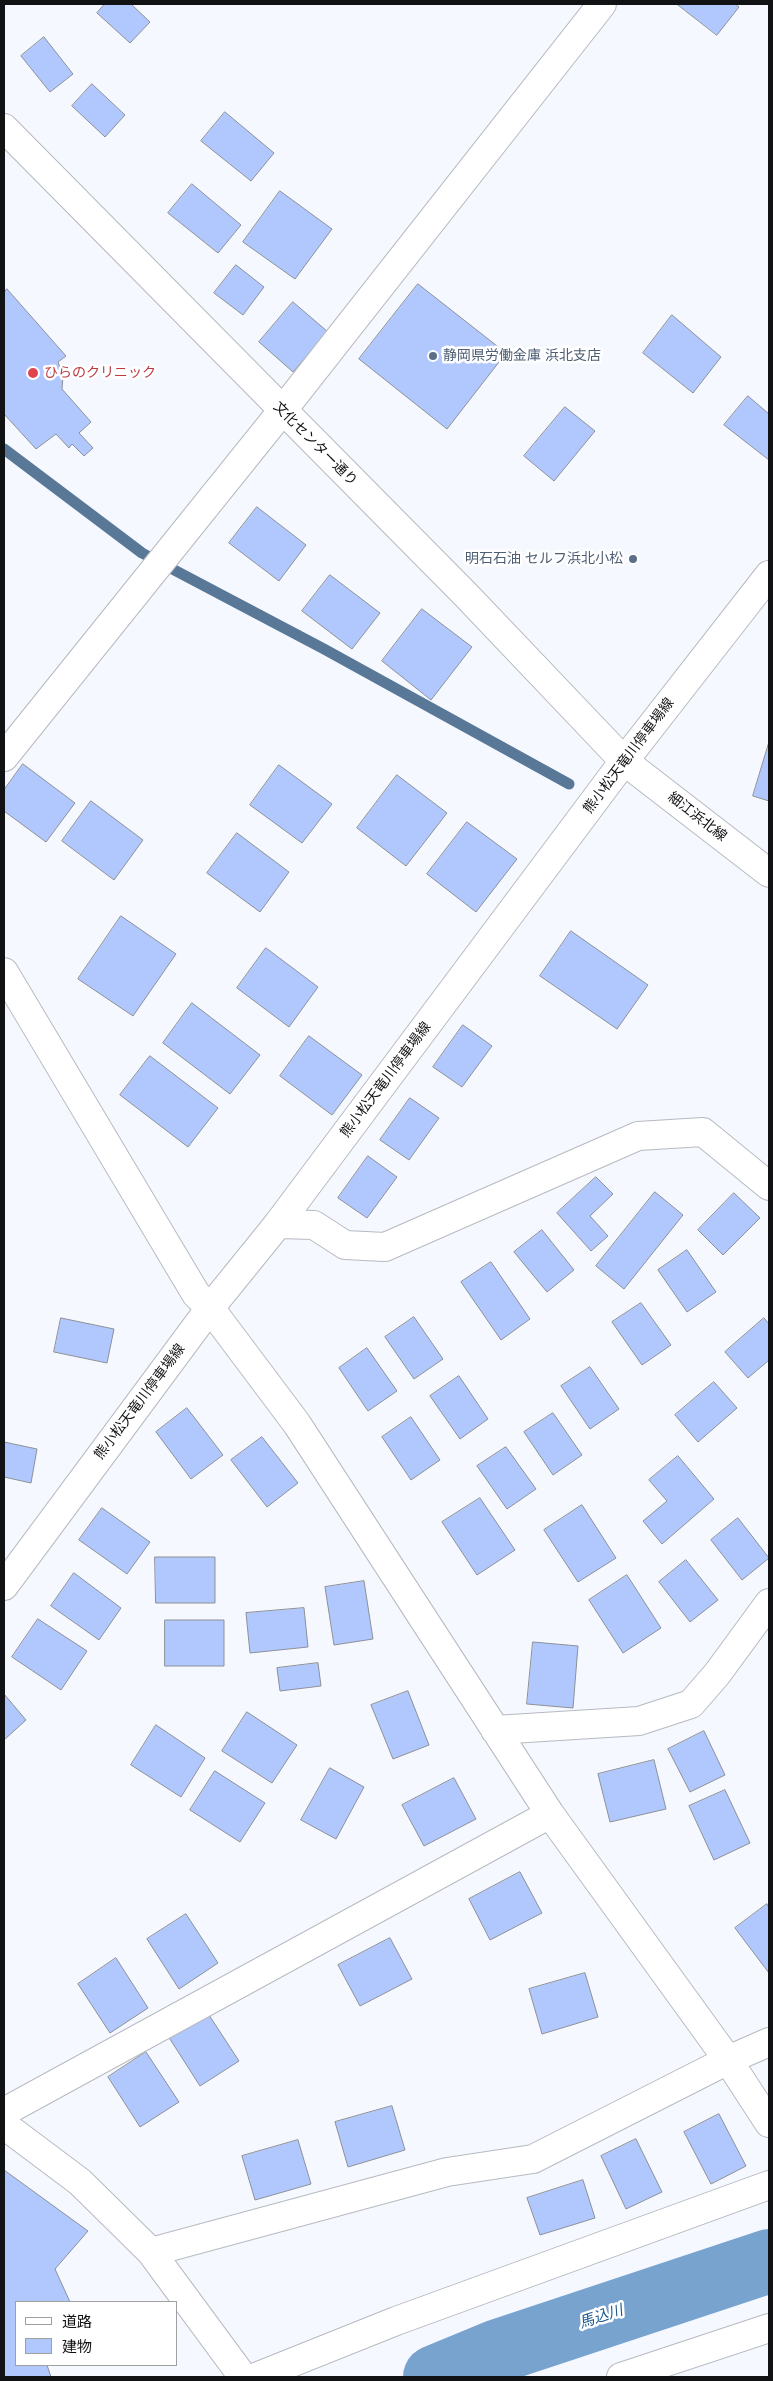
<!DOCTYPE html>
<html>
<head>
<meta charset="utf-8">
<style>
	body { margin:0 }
	#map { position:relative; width:773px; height:2381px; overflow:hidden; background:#f5f8fe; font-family:Helvetica,"Noto Sans JP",sans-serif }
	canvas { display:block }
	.frame { position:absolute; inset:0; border:5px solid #111214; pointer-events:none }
	.legend { position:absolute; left:15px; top:2301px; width:162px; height:65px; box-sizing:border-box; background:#fff; border:1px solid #a0a0a1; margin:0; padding:6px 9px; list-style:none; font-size:15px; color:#111214 }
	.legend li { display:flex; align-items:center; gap:10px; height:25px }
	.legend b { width:25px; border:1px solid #a0a0a1 }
</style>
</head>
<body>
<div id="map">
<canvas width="773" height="2381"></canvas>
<div class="frame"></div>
<ul class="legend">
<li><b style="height:6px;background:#fff"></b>道路</li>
<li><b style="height:14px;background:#b0c8fe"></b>建物</li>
</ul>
</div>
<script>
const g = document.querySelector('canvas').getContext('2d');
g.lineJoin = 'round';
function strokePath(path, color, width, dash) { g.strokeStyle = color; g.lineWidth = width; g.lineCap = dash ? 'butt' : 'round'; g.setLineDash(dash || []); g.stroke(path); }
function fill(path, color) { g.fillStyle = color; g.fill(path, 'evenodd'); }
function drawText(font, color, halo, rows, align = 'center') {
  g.font = font + ' Helvetica,"Noto Sans JP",sans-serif'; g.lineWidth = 5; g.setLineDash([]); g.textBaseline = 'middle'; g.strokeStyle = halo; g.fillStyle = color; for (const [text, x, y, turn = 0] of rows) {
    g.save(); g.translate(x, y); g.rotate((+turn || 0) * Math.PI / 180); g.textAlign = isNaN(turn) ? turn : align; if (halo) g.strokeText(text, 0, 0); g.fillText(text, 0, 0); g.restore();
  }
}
const stream = new Path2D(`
	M4 449 142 553 324 649 569 784`);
const river = new Path2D(`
	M435 2377 498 2351 769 2261`);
const building = new Path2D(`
	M105 4H131L150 22 130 43 97 13Z
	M677 4H735L739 7 717 35Z
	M44 37 73 74 50 92 21 56Z
	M92 84 125 115 105 137 72 106Z
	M225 112 274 153 251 181 201 141Z
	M192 184 241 225 218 253 168 213Z
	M280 191 332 229 295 279 243 242Z
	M236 265 264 287 243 315 214 293Z
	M418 284 506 353 447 429 359 359Z
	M7 289 66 356 58 362 63 376 62 389 91 422 79 433 93 448 84 456 72 444 69 448 56 434 36 449 4 414V293Z
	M293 302 328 332 293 372 259 342Z
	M672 315 721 357 693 393 643 353Z
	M748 396 769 414V460L724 425Z
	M565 407 595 431 554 481 524 456Z
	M257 507 306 545 279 581 229 543Z
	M330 575 380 613 352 649 302 611Z
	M422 609 472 647 431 700 382 661Z
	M769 742V801L753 796Z
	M23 764 75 803 46 842 4 811V790Z
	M279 765 332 804 302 843 250 805Z
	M397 775 447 813 406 866 357 828Z
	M91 801 143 840 114 880 62 841Z
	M467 822 517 859 476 912 427 874Z
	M237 833 289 872 260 912 207 873Z
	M121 916 176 954 133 1016 78 979Z
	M571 931 648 985 617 1029 540 976Z
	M266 948 318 987 289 1027 237 988Z
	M192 1003 260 1055 230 1094 163 1043Z
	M463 1025 492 1046 462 1087 433 1067Z
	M309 1036 362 1075 332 1115 280 1076Z
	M150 1056 218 1108 188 1147 120 1095Z
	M410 1098 439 1118 409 1160 380 1140Z
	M368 1156 397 1177 367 1218 338 1198Z
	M596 1177 613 1194 590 1216 608 1236 591 1251 557 1213Z
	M655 1192 683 1215 624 1289 596 1266Z
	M734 1193 760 1218 723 1255 698 1230Z
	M542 1230 574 1270 547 1292 514 1252Z
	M687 1250 716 1292 687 1312 658 1270Z
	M491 1262 530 1319 501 1340 461 1282Z
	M641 1303 671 1345 642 1365 612 1322Z
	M414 1317 443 1359 414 1379 385 1337Z
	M61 1318 114 1329 107 1363 54 1352Z
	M764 1318 769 1324V1360L748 1378 725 1352Z
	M367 1348 397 1391 368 1411 339 1368Z
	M590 1367 619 1409 590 1429 561 1386Z
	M459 1376 488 1419 460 1439 430 1396Z
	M714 1382 737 1408 698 1442 675 1415Z
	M187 1408 223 1455 191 1479 156 1432Z
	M553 1413 582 1455 553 1475 524 1432Z
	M411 1417 440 1460 411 1480 382 1437Z
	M262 1437 298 1483 267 1507 231 1460Z
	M4 1442 37 1449 31 1483 4 1477Z
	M506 1447 536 1489 507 1509 477 1466Z
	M678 1456 714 1499 662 1544 643 1521 667 1501 649 1480Z
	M480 1498 515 1550 477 1575 442 1522Z
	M582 1505 616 1558 578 1582 544 1530Z
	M102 1508 150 1542 127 1574 79 1540Z
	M738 1518 769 1558 742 1580 711 1540Z
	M155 1557H215V1603H156Z
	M686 1560 718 1600 690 1622 659 1582Z
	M74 1573 121 1608 99 1640 51 1606Z
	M627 1575 661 1628 623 1653 589 1600Z
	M364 1581 373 1639 334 1645 325 1587Z
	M304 1608 308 1647 250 1653 246 1613Z
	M38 1619 87 1651 61 1690 12 1657Z
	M165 1620H224V1666H165Z
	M533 1642 578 1646 573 1708 527 1704Z
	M318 1663 321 1686 280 1691 277 1668Z
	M408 1691 429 1745 393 1759 371 1705Z
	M4 1694 26 1720 4 1740Z
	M247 1712 297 1745 272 1783 222 1751Z
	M156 1725 205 1758 181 1797 131 1765Z
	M704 1731 725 1775 690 1792 668 1749Z
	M654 1760 666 1809 610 1822 598 1774Z
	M330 1768 364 1787 336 1839 301 1820Z
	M215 1771 265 1803 240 1842 190 1810Z
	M454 1778 476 1819 424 1846 402 1805Z
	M725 1790 750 1843 714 1860 689 1806Z
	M520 1872 542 1913 490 1940 469 1899Z
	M767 1904 769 1908V1973L735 1928Z
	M186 1914 218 1963 179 1989 147 1939Z
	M390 1938 412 1979 360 2006 338 1965Z
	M116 1958 148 2008 110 2033 78 1984Z
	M585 1973 598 2017 542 2034 529 1989Z
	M207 2012 239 2061 200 2086 168 2036Z
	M146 2052 179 2102 140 2127 108 2077Z
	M392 2106 405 2150 348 2167 335 2122Z
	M719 2114 746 2166 711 2184 684 2132Z
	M636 2139 662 2192 626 2209 601 2156Z
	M298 2140 311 2184 255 2200 242 2156Z
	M4 2170 88 2231 55 2269 70 2302H16V2365H47L51 2377H4Z
	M583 2180 595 2218 540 2235 527 2198Z`);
const minor = new Path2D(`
	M4 757 282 411 602 4
	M4 972 196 1294 210 1308 297 1424 550 1814 728 2060 769 2123
	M278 1224 314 1225 345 1245 385 1247 638 1136 703 1132 769 1186
	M495 1730 639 1721 691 1704 717 1674 769 1603
	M4 2112 550 1814
	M4 2125 80 2182 151 2252 243 2377
	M151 2252 447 2172 533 2159 728 2060 769 2042
	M256 2377 396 2321 769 2185
	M621 2377 769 2328`);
const tertiary = new Path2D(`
	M4 128 467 596 624 761`);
const secondary = new Path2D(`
	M624 761 769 873
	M4 1586 210 1308 278 1224 624 761 769 575`);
const markers = [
	[433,356,5,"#5c6f8a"],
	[33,373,6,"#e0444e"],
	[633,559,5,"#5c6f8a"]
];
const serviceNames = [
	["静岡県労働金庫 浜北支店",443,356],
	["明石石油 セルフ浜北小松",623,559,"right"]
];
const healthNames = [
	["ひらのクリニック",44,373]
];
const streetNames = [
	["文化センター通り",315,444,45],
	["熊小松天竜川停車場線",629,756,-53],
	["細江浜北線",697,817,38],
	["熊小松天竜川停車場線",386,1080,-53],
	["熊小松天竜川停車場線",140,1402,-53]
];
const waterNames = [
	["馬込川",601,2317,-18]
];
strokePath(stream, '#597897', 11);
strokePath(river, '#78a3cf', 64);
fill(building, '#b0c8fe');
strokePath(building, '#8d9096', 1);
strokePath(minor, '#b7bac0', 30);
strokePath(tertiary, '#b7bac0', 30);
strokePath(secondary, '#b7bac0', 30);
strokePath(minor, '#fff', 28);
strokePath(tertiary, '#fff', 28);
strokePath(secondary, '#fff', 28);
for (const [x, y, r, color] of markers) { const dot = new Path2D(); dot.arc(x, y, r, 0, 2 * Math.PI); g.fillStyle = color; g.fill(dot); strokePath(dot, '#fff', 2); }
drawText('14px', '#4e5e75', '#fff', serviceNames, 'left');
drawText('14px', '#be3a42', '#fff', healthNames, 'left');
drawText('14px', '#111214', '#fff', streetNames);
drawText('italic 15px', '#18588f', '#fff', waterNames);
</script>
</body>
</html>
